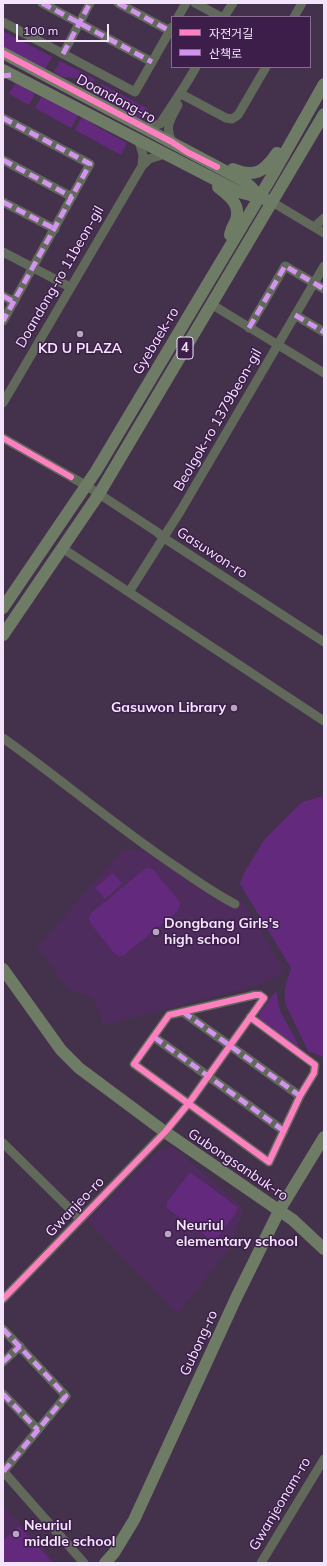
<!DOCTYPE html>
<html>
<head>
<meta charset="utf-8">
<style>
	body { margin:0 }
	#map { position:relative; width:327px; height:1566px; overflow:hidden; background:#44324c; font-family:Mulish,"Noto Sans KR",sans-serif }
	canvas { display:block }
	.frame { position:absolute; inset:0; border:4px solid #f3e4fb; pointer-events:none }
	.legend { position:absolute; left:171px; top:16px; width:140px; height:52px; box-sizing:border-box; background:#3d1e4b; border:1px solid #866d91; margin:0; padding:5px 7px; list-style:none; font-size:12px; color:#f3e4fb }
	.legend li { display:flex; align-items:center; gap:8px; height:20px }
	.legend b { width:20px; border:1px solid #866d91 }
	.scale { position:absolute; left:16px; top:24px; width:93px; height:18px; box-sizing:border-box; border:2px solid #f3e4fb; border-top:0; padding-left:5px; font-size:12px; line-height:14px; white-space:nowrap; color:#f3e4fb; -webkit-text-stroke:3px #3d1e4b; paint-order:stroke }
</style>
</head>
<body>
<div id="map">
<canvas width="327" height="1566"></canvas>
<div class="frame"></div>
<ul class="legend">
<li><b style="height:5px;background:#ff80c0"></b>자전거길</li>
<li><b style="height:5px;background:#d193ec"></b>산책로</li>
</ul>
<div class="scale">100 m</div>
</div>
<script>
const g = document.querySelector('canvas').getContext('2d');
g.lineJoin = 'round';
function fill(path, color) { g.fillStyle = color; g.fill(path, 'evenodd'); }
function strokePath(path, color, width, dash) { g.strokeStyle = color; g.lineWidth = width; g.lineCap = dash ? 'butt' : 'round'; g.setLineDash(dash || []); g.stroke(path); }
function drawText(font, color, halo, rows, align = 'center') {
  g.font = font + ' Mulish,sans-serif'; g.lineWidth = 3; g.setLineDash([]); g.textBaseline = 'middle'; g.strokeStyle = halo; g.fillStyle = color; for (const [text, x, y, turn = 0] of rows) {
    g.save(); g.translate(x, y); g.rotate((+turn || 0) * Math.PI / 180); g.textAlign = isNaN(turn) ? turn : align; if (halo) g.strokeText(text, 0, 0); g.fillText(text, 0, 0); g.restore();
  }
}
const built = new Path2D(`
	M123 849 146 851 218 901 228 896 243 901 284 970 277 977 261 984 104 1025 92 997 69 990 37 947Z
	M174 1148 242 1206V1215L230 1248 177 1314 87 1220 159 1150Z
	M3 1505 57 1563H3Z`);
const green = new Path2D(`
	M3 31 52 57 45 69 3 47Z
	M60 61 95 79 91 87 76 78 62 77 54 72Z
	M16 82 35 94 29 105 9 94Z
	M102 84 148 109 142 120 102 99 97 94Z
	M41 97 63 105 79 114 71 128 35 108Z
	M82 116 96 126 127 143 121 155 75 130Z
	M324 796V1057L308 1051 285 1003V988L291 968 240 884 244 873 264 840 302 802Z
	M150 868 155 872 180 902 178 911 124 955 120 956 115 954 91 924 89 919 90 914 145 869Z
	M113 873 122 884 105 899 95 888Z
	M276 991 280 1011 300 1048 259 1019V1014Z
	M190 1172 237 1207 236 1213 214 1242 167 1208V1202Z
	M19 1526 53 1563H3V1541Z`);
const minor = new Path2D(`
	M42 3 152 62
	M118 3 170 31
	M195 3 221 17
	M178 17 186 3
	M224 17 233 3
	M294 17 302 3
	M3 22 135 92 172 27
	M63 54 90 3
	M181 94 226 118 232 119 238 115 266 67
	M3 118 90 164 3 321
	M145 128 160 124C172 105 185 87 196 67
	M139 141 143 155 142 166
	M172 142C164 126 171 119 178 105
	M3 160 72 197
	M3 202 55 229
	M272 202 324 233
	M314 227 324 218
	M3 252 70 287
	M3 296 14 302
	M211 304 324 373
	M295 315 324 332
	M249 328 285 266 324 289
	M3 403 142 166 149 159 165 154
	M3 438 87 486 157 532 164 538 324 642
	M62 548 324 721
	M129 592 181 510 324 266
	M3 738C62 780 118 828 178 868 197 881 215 894 235 904
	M183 1012 300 1096
	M154 1037 284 1131
	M3 1143 80 1219
	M3 1299 165 1132 189 1103 264 998 260 995H255L169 1015 134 1064 269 1162 300 1096 314 1073 315 1065 250 1017
	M3 1329 66 1396 3 1472
	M3 1362 20 1346
	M3 1394 38 1430
	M3 1471 84 1563
	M261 1563 324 1459`);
const major = new Path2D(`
	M3 53 244 181 250 186 259 196
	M3 70 239 192 265 199
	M233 169C255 178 264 172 277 153
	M218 187C229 196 241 204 236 220 234 225 231 229 230 235
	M3 608 96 471 272 176 324 84
	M3 635 99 494 324 114
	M3 969 61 1050 79 1068 165 1132 293 1220 324 1249
	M105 1563 114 1553 134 1520 237 1296 279 1211 324 1137`);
const quiet = new Path2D(`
	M42 3 152 62
	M118 3 170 31
	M63 54 90 3
	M3 76 11 75
	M3 118 90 164 3 321
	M3 160 72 197
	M3 202 55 229
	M3 296 14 302
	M295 315 324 332
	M249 328 285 266 324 289
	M183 1012 300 1096
	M154 1037 284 1131
	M3 1329 66 1396 3 1472
	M3 1362 20 1346
	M3 1394 38 1430`);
const cycleway = new Path2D(`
	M3 53 172 142 187 152 217 167
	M3 438 71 477
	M3 1299 165 1132 189 1103 264 998 260 995H255L169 1015 134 1064 269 1162 300 1096 314 1073 315 1065 250 1017`);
const markers = [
	[80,334,4,"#b6a6be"],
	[234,708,4,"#b6a6be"],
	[156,932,4,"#b6a6be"],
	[168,1234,4,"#b6a6be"],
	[16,1534,4,"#b6a6be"]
];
const shields = [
	[185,348,16]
];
const shieldNames = [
	["4",185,348]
];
const streetNames = [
	["Doandong-ro",116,99,28],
	["Doandong-ro 11beon-gil",60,277,-60],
	["Gyebaek-ro",156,341,-59],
	["Beolgok-ro 1379beon-gil",218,420,-60],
	["Gasuwon-ro",212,553,33],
	["Gubongsanbuk-ro",238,1165,34],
	["Gwanjeo-ro",75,1207,-46],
	["Gubong-ro",199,1343,-65],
	["Gwanjeonam-ro",280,1504,-59]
];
const poiNames = [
	["KD U PLAZA",80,349,"center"],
	["Gasuwon Library",226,708,"right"],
	["Dongbang Girls's",164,924],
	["high school",164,940],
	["Neuriul",176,1226],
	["elementary school",176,1242],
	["Neuriul",24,1526],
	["middle school",24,1542]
];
fill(built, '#4e2c5d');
fill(green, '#62297c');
strokePath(minor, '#61695a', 9);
strokePath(major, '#6e7b65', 12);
strokePath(quiet, '#d193ec', 5, [10, 5]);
strokePath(cycleway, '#ff80c0', 6);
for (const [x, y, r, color] of markers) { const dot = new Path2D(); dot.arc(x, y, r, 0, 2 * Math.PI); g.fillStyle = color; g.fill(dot); strokePath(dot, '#3d1e4b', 1.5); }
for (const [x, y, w] of shields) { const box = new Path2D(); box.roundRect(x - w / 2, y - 11, w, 22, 3); g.fillStyle = '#3d1e4b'; g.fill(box); strokePath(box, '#f3e4fb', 1); }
drawText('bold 13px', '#f3e4fb', null, shieldNames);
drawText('14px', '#f3e4fb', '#3d1e4b', streetNames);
drawText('bold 14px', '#f3e4fb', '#3d1e4b', poiNames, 'left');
</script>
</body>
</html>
